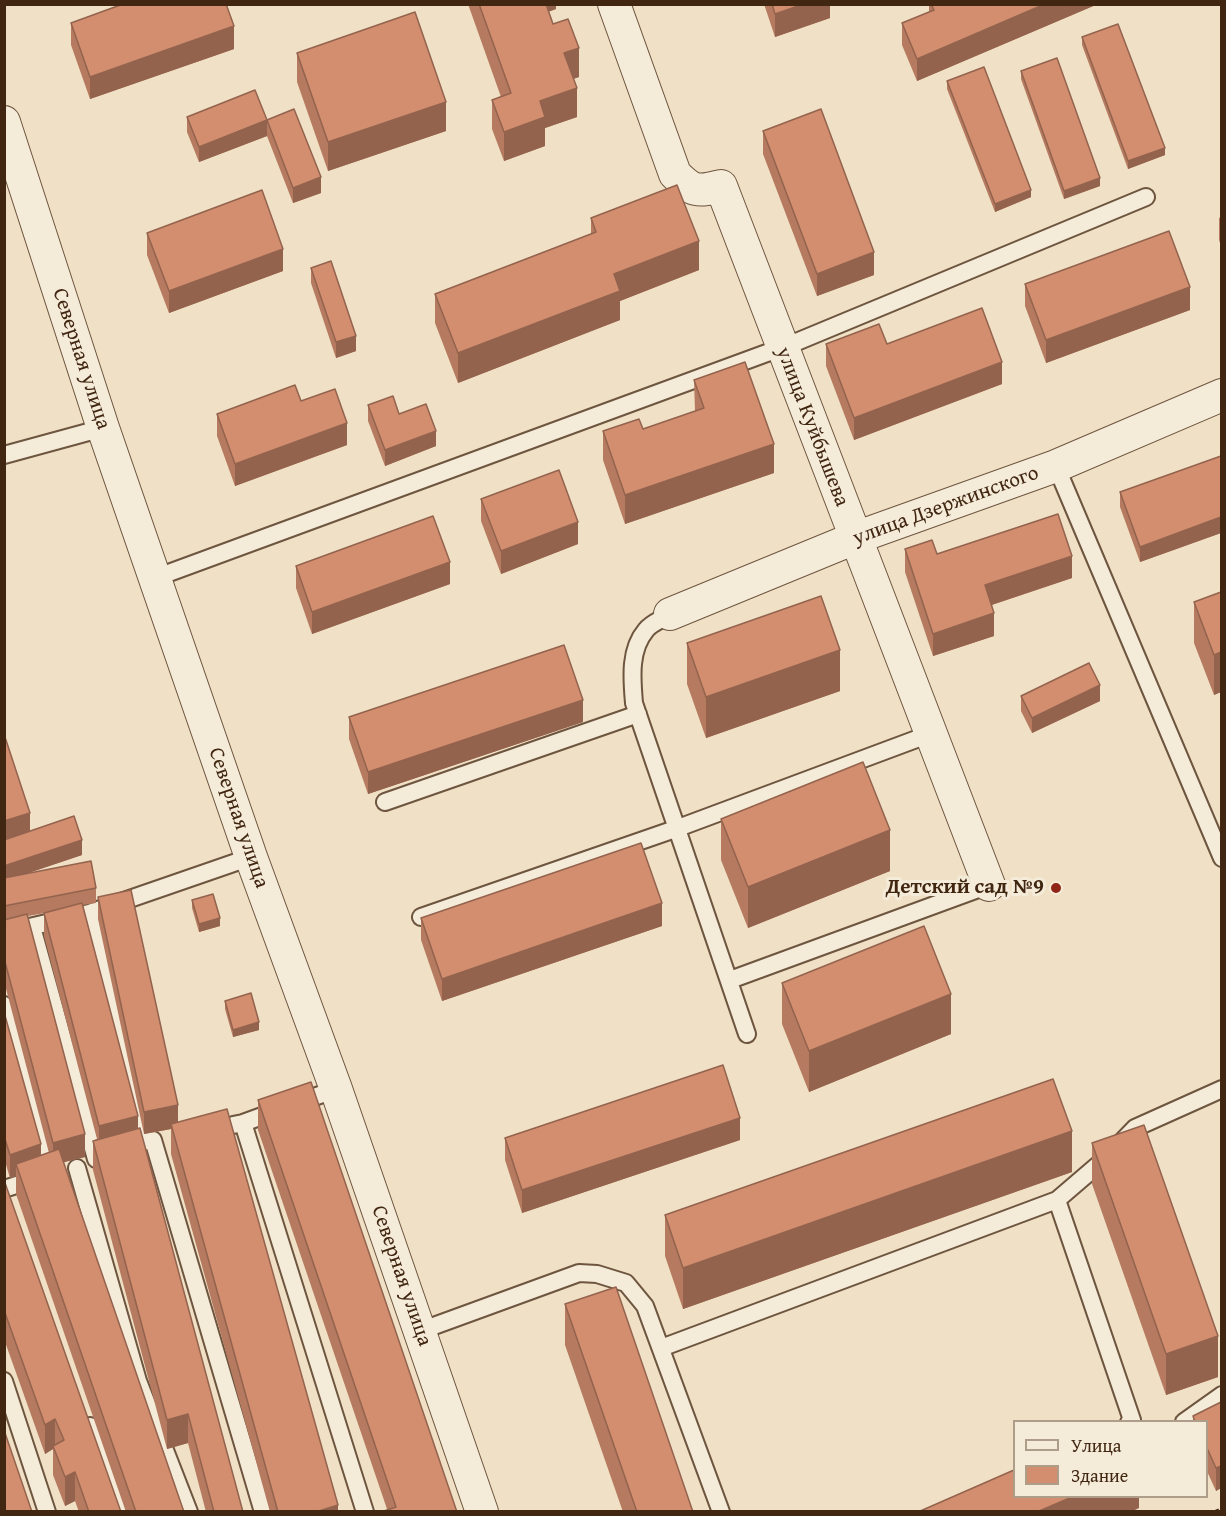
<!DOCTYPE html>
<html>
<head>
<meta charset="utf-8">
<style>
	body { margin:0 }
	#map { position:relative; width:1226px; height:1516px; overflow:hidden; background:#f0e0c5; font-family:"Gentium Book Plus",serif }
	canvas { display:block }
	.frame { position:absolute; inset:0; border:6px solid #412712; pointer-events:none }
	.legend { position:absolute; left:1013px; top:1420px; width:195px; height:78px; box-sizing:border-box; background:#f5ebd9; border:2px solid #ad9d89; margin:0; padding:8px 10px; list-style:none; font-size:18px; color:#412712 }
	.legend li { display:flex; align-items:center; gap:12px; height:30px }
	.legend b { width:30px; border:2px solid #ad9d89 }
</style>
</head>
<body>
<div id="map">
<canvas width="1226" height="1516"></canvas>
<div class="frame"></div>
<ul class="legend">
<li><b style="height:8px;background:#f5ebd9"></b>Улица</li>
<li><b style="height:16px;background:#d28e6f"></b>Здание</li>
</ul>
</div>
<script>
const g = document.querySelector('canvas').getContext('2d');
g.lineJoin = 'round';
function strokePath(path, color, width, dash) { g.strokeStyle = color; g.lineWidth = width; g.lineCap = dash ? 'butt' : 'round'; g.setLineDash(dash || []); g.stroke(path); }
function fill(path, color) { g.fillStyle = color; g.fill(path, 'evenodd'); }
function drawText(font, color, halo, rows, align = 'center') {
  g.font = font + ' "Gentium Book Plus",serif'; g.lineWidth = 6; g.setLineDash([]); g.textBaseline = 'middle'; g.strokeStyle = halo; g.fillStyle = color; for (const [text, x, y, turn = 0] of rows) {
    g.save(); g.translate(x, y); g.rotate((+turn || 0) * Math.PI / 180); g.textAlign = isNaN(turn) ? turn : align; if (halo) g.strokeText(text, 0, 0); g.fillText(text, 0, 0); g.restore();
  }
}
const path = new Path2D(`
	M1215 1512 1222 1509`);
const service = new Path2D(`
	M4 455 103 428
	M1056 466 1222 858
	M155 578 794 343 1146 197
	M670 614C663 619 651 623 646 630 629 650 632 679 634 703L747 1034
	M385 802 638 714
	M89 913 143 1142
	M421 917 678 828 930 734
	M32 927 96 1159
	M4 933 89 913 251 857
	M730 980 989 885
	M4 1005 50 1174
	M243 1123 365 1512
	M233 1125 243 1123 336 1089
	M153 1140 263 1512
	M77 1168 138 1381 189 1512
	M4 1189 38 1178
	M420 1331 579 1273 597 1274 626 1283 645 1306 721 1512
	M661 1348 1057 1200
	M4 1381 47 1512
	M1129 1422 1132 1420 1057 1200 1106 1158 1135 1128 1222 1089
	M1184 1422 1222 1395
	M90 1426 121 1512`);
const minor = new Path2D(`
	M614 4 675 174C693 192 697 192 721 186L989 885
	M4 122 103 428 251 857 336 1089 482 1512
	M670 614 855 538 1056 466 1222 395`);
const wall = new Path2D(`
	M468 4H556V9L548 12 553 24 579 77 573 79 577 117 545 128V146L504 161 492 129V100L501 97Z
	M764 4H830V18L775 37Z
	M929 4H1098L917 81 902 45V23L929 12Z
	M71 23 234 49 90 99 71 45Z
	M1082 37 1165 155 1128 169 1082 45Z
	M297 53 446 131 328 171 297 82Z
	M1021 71 1100 186 1064 199 1021 79Z
	M947 81 1031 197 995 212 947 89Z
	M187 117 267 136 199 162 187 132Z
	M267 120 321 193 293 203 267 136Z
	M763 131 874 275 817 296 763 154Z
	M1221 217V246L1219 240V218Z
	M591 218 699 270 620 301V320L458 383 435 323V294L591 234Z
	M147 233 283 271 169 313 147 255Z
	M311 268 356 351 336 358 311 283Z
	M1025 284 1190 310 1046 363 1025 306Z
	M826 344H887L1002 384 854 440 826 366Z
	M694 380 774 473 625 524 603 460V431L643 429 695 411Z
	M301 401 347 445 235 486 217 436V414Z
	M368 405 399 414 436 446 385 466 368 421Z
	M1221 456V533L1140 562 1120 507V492Z
	M481 499 578 544 501 574 481 521Z
	M905 549 1072 578 992 605 994 636 933 656 905 572Z
	M296 566 450 584 312 634 296 588Z
	M1221 592V692L1214 695 1194 643V602Z
	M687 643 840 691 706 738 687 684Z
	M1021 696 1100 701 1032 733 1021 711Z
	M349 717 583 722 368 794 349 739Z
	M4 734 30 831 82 855 26 874 96 888V903L83 905 138 1128 243 1512H206L188 1443 167 1449 93 1170V1141L97 1139 44 936V913H45L28 916 85 1157 63 1162 184 1512H126L16 1194V1176L10 1178 4 1158V1012L41 1155 49 1153 4 981Z
	M721 819 890 871 748 928 721 860Z
	M98 897 178 1122 338 1512H270L171 1154V1129L144 1134 98 919Z
	M192 900 220 926 199 932 192 908Z
	M421 918 662 926 442 1001 421 940Z
	M782 983 951 1034 809 1092 782 1024Z
	M225 1001 259 1030 233 1037 225 1009Z
	M258 1100 457 1512 387 1509 258 1130Z
	M505 1138 740 1140 522 1213 505 1160Z
	M1092 1143 1218 1377 1166 1395 1092 1184Z
	M1072 1172 683 1309 665 1256V1215Z
	M4 1180 121 1512H79L75 1501 65 1506 53 1475V1449L45 1454 4 1339Z
	M565 1304 693 1512H623L565 1345Z
	M1221 1402V1488L1216 1491 1206 1469V1422H1193V1416Z`);
const shadedWall = new Path2D(`
	M539 4H556V9L539 15Z
	M804 4H830V18L775 37V14Z
	M1045 4H1098L917 81V59Z
	M234 26V49L90 99V77Z
	M579 48V77L564 82V53Z
	M577 88V117L545 128V146L504 161V132L540 101Z
	M446 102V131L328 171V142Z
	M267 120V136L199 162V147Z
	M1165 148V155L1128 169V161Z
	M321 177V193L293 203V188Z
	M1100 178V186L1064 199V191Z
	M1031 190V197L995 212V204Z
	M699 241V270L620 301V320L458 383V353L614 274Z
	M283 249V271L169 313V291Z
	M874 252V275L817 296V274Z
	M1190 287V310L1046 363V340Z
	M356 336V351L336 358V342Z
	M1002 362V384L854 440V418Z
	M347 423V445L235 486V464Z
	M436 431V446L385 466V450Z
	M774 444V473L625 524V495Z
	M1221 517V533L1140 562V547Z
	M578 522V544L501 574V551Z
	M1072 556V578L985 607V585Z
	M450 562V584L312 634V612Z
	M994 613V636L933 656V634Z
	M840 650V691L706 738V697Z
	M1221 652V692L1214 695V655Z
	M1100 685V701L1032 733V718Z
	M583 700V722L368 794V772Z
	M30 813V842L4 850V821Z
	M890 830V871L748 928V887Z
	M82 840V855L4 881V866Z
	M662 903V926L442 1001V979Z
	M220 918V926L199 932V924Z
	M951 994V1034L809 1092V1051Z
	M259 1022V1030L233 1037V1030Z
	M178 1105V1127L171 1124V1129L144 1134V1112Z
	M138 1116V1139L99 1149V1126Z
	M740 1118V1140L522 1213V1190Z
	M1072 1131V1172L683 1309V1268Z
	M85 1134V1157L53 1165V1143Z
	M41 1144V1167L16 1164V1176L10 1178V1155Z
	M1218 1336V1377L1166 1395V1354Z
	M188 1414V1443L167 1449V1420Z
	M55 1419V1448L53 1446V1449L45 1454V1425Z
	M1221 1466V1488L1216 1491V1468Z
	M75 1472V1501L65 1506V1477Z
	M1072 1497H1139V1508L1131 1512H1037Z
	M338 1505V1512H316Z`);
const building = new Path2D(`
	M123 4H226L234 26 90 77 71 23Z
	M479 4H546L553 24 568 19 579 48 564 53 577 88 540 101 545 117 504 132 492 100 511 93Z
	M772 4H804L775 14Z
	M931 4H1045L917 59 902 23 934 10Z
	M415 12 446 102 328 142 297 53Z
	M1118 24 1165 148 1128 161 1082 37Z
	M1057 58 1100 178 1064 191 1021 71Z
	M984 67 1031 190 995 204 947 81Z
	M255 90 267 120 199 147 187 117Z
	M294 109 321 177 293 188 267 120Z
	M821 109 874 252 817 274 763 131Z
	M677 185 699 241 614 274 620 291 458 353 435 294 596 232 591 218Z
	M262 190 283 249 169 291 147 233Z
	M1169 231 1190 287 1046 340 1025 284Z
	M331 261 356 336 336 342 311 268Z
	M982 308 1002 362 854 418 826 344 879 324 887 344Z
	M745 362 774 444 625 495 603 431 639 419 643 429 704 408 694 380Z
	M295 385 301 401 335 389 347 423 235 464 217 414Z
	M393 396 399 414 426 404 436 431 385 450 368 405Z
	M1221 456V517L1140 547 1120 492Z
	M559 470 578 522 501 551 481 499Z
	M1058 514 1072 556 985 585 994 613 933 634 905 549 932 540 937 554Z
	M433 516 450 562 312 612 296 566Z
	M1221 592V652L1214 655 1194 602Z
	M821 596 840 650 706 697 687 643Z
	M564 645 583 700 368 772 349 717Z
	M1089 663 1100 685 1032 718 1021 696Z
	M4 734 30 813 4 821Z
	M863 762 890 830 748 887 721 819Z
	M74 816 82 840 4 866V840Z
	M641 843 662 903 442 979 421 918Z
	M91 861 96 888 4 906V878Z
	M131 890 178 1105 144 1112 98 897Z
	M213 894 220 918 199 924 192 900Z
	M82 903 138 1116 99 1126 44 913Z
	M27 914 85 1134 53 1143 4 958V920Z
	M924 926 951 994 809 1051 782 983Z
	M251 993 259 1022 233 1030 225 1001Z
	M4 1012 41 1144 10 1155 4 1136Z
	M723 1065 740 1118 522 1190 505 1138Z
	M1053 1079 1072 1131 683 1268 665 1215Z
	M311 1082 457 1512H381L396 1507 258 1100Z
	M227 1109 338 1505 316 1512H278L171 1124Z
	M1144 1125 1218 1336 1166 1354 1092 1143Z
	M140 1128 243 1512H214L188 1414 167 1420 93 1141Z
	M59 1149 184 1512H136L16 1164Z
	M4 1180 121 1512H89L75 1472 65 1477 53 1446 64 1440 55 1419 45 1425 4 1310Z
	M616 1287 693 1512H637L565 1304Z
	M1221 1402V1466L1216 1468 1206 1446V1422H1195L1193 1416Z
	M4 1430 32 1512H4Z
	M1014 1470V1497H1072L1037 1512H918Z`);
const markers = [
	[1056,888,6,"#8f2418"]
];
const streetNames = [
	["Северная улица",81,359,72],
	["улица Куйбышева",812,427,69],
	["улица Дзержинского",946,506,-20],
	["Северная улица",238,818,71],
	["Северная улица",401,1276,71]
];
const poiNames = [
	["Детский сад №9",1044,888]
];
strokePath(service, '#6d553f', 20);
strokePath(minor, '#6d553f', 34);
strokePath(path, '#412712', 4, [4.5, 3]);
strokePath(service, '#f5ebd9', 16);
strokePath(minor, '#f5ebd9', 32);
fill(wall, '#b57a5f');
fill(shadedWall, '#93634e');
fill(building, '#d28e6f');
strokePath(building, '#93634e', 1.5);
for (const [x, y, r, color] of markers) { const dot = new Path2D(); dot.arc(x, y, r, 0, 2 * Math.PI); g.fillStyle = color; g.fill(dot); strokePath(dot, '#f5ebd9', 2); }
drawText('21px', '#412712', '#f5ebd9', streetNames);
drawText('bold 21px', '#412712', '#f5ebd9', poiNames, 'right');
</script>
</body>
</html>
